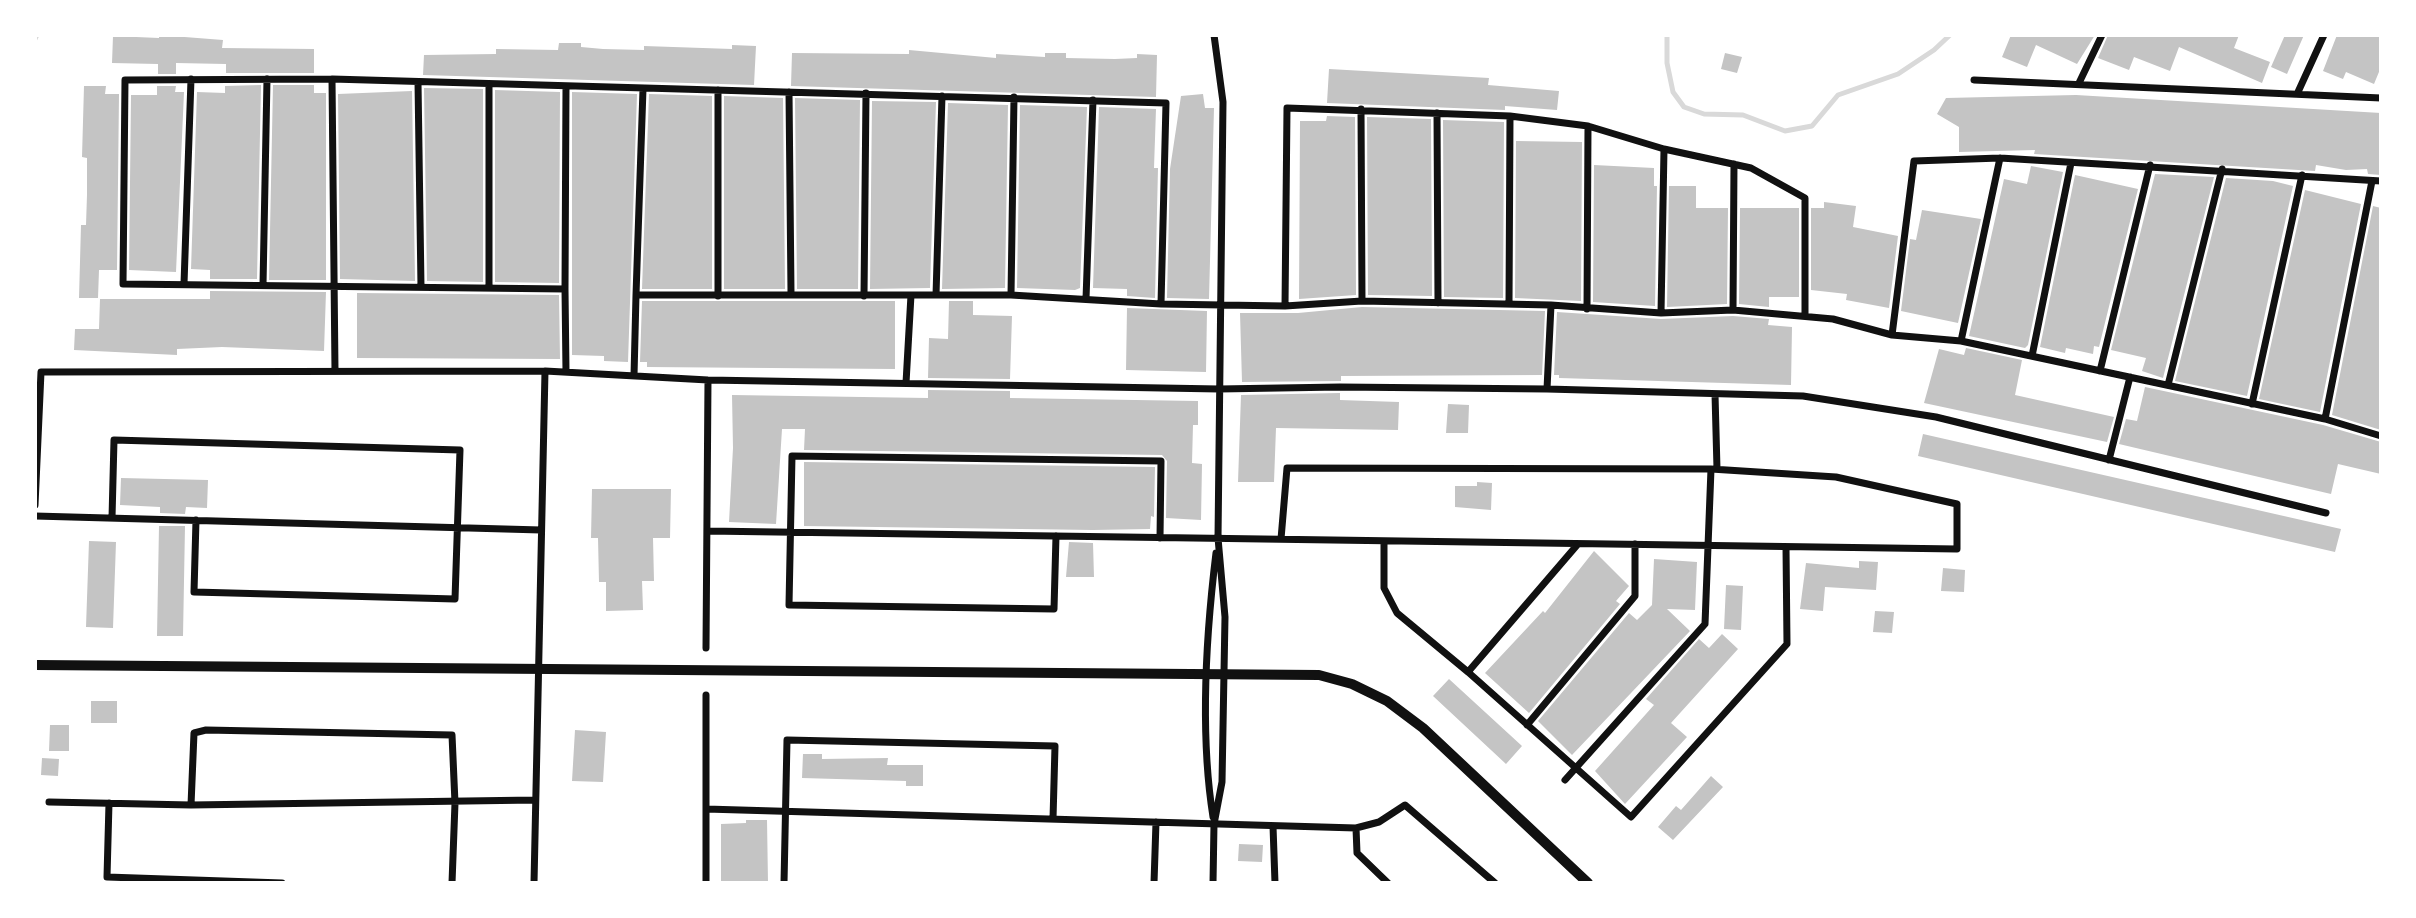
<!DOCTYPE html>
<html>
<head>
<meta charset="utf-8">
<style>
	body { margin:0 }
	#map { position:relative; width:2416px; height:918px; overflow:hidden; background:#fff; font-family:Bitter,serif }
	canvas { display:block }
	.frame { position:absolute; inset:0; border:37px solid #fff; pointer-events:none }
</style>
</head>
<body>
<div id="map">
<canvas width="2416" height="918"></canvas>
<div class="frame"></div>
</div>
<script>
const g = document.querySelector('canvas').getContext('2d');
g.lineJoin = 'round';
function strokePath(path, color, width, dash) { g.strokeStyle = color; g.lineWidth = width; g.lineCap = dash ? 'butt' : 'round'; g.setLineDash(dash || []); g.stroke(path); }
function fill(path, color) { g.fillStyle = color; g.fill(path, 'evenodd'); }
const stream = new Path2D(`
	M1667 35V63L1673 92 1684 107 1704 114 1743 115 1785 131 1812 126 1838 95 1898 74 1934 50 1950 35
	M35 39 37 35`);
const building = new Path2D(`
	M159 35 223 40 222 48 314 49V73H226V64L176 63V74H158V64L112 63 113 36 159 38Z
	M2011 35H2095L2077 64 2036 45 2027 67 2002 57Z
	M2108 35H2239L2234 48 2270 62 2262 83 2179 47 2170 71 2134 57 2129 70 2098 58Z
	M2285 35H2304L2287 74 2271 67Z
	M2337 35H2381V67L2374 84 2346 72 2343 79 2323 71Z
	M559 43H581V47L603 49 644 50V46L732 49V45L756 46 754 85 423 75 424 55 496 54V49L558 50Z
	M909 50 996 58V54L1045 57V53H1066V58L1115 59 1137 58V54L1157 55 1156 97 791 86 792 53 909 54Z
	M1725 53 1742 57 1737 73 1721 69Z
	M1329 69 1489 78 1488 85 1559 91 1557 110 1505 106V110L1327 103Z
	M261 85 257 279H210V270L191 269 197 92 225 93V86Z
	M273 85H314V93H326V280H269Z
	M84 86H106L105 94H119L117 270H99L98 298H79L81 225H86L87 195V158L82 157Z
	M157 86H176L175 92H184L176 272 129 270 131 95H157Z
	M424 88 483 89V282L427 281Z
	M495 90 560 92 559 283 495 282Z
	M412 91 415 281 340 279 338 94Z
	M572 92 637 94 628 362 604 361V356L572 355Z
	M649 94 712 96V289H642Z
	M1203 94 1205 108H1214L1209 299 1167 298 1170 169 1181 96Z
	M2076 95 2381 113V175L2368 174 2367 169 2346 170 2316 165 2315 171 2034 154 2035 150 1959 152V127L1937 114 1946 98Z
	M724 96 783 98 785 289H724Z
	M795 98 860 100 858 289H797Z
	M872 101 936 102 930 288 870 289Z
	M948 103 1008 105 1005 288 942 289Z
	M1020 105 1087 107 1080 288 1075 290 1017 288Z
	M1099 107 1156 109 1154 168H1158L1155 298 1127 296V289L1093 288Z
	M1327 116 1355 117 1356 295 1299 299 1300 121H1326Z
	M1367 117 1431 119 1432 296 1368 295Z
	M1443 120 1504 122 1503 298 1444 297Z
	M1516 141 1582 142 1581 301 1515 298Z
	M1594 165 1654 168V186H1657L1655 306 1593 302Z
	M2031 166 2063 172 2028 345 2025 348 1969 336 2004 179 2027 184Z
	M2155 174 2214 177 2163 378 2142 371 2146 358 2111 350Z
	M2075 175 2138 189 2099 347 2094 346 2093 354 2066 348 2065 353 2040 347Z
	M2226 178 2273 181 2293 186 2247 396 2175 381Z
	M1669 186H1696V208H1728L1727 304 1667 307Z
	M2305 190 2361 204 2320 412 2259 399Z
	M1824 202 1856 206 1853 227 1898 236 1889 308 1846 300 1847 294 1811 290V208H1824Z
	M2373 206 2381 208V430L2332 415Z
	M1740 208H1799V297H1769V307L1739 304Z
	M1922 210 1981 219 1958 323 1901 311 1910 239 1916 240Z
	M210 291 326 292 324 351 222 347 177 349V355L74 350 75 329H99L100 299H210Z
	M357 293 559 295 560 359 357 358Z
	M642 301H895V369L647 367V362H640Z
	M949 301H973V315L1012 316 1010 379 928 378 929 338 948 339Z
	M1362 307 1545 311 1542 375 1341 376V381L1242 382 1240 313H1298Z
	M1127 308 1207 311 1206 372 1126 370Z
	M1557 312 1661 319 1733 316 1769 319 1768 325 1792 327 1791 385 1559 378V375H1554Z
	M1966 348 2022 360 2015 395 2114 417 2107 442 1924 403 1939 349 1964 355Z
	M2145 387 2323 425 2381 442V474L2338 464 2331 494 2119 444 2126 419 2137 421Z
	M928 390 1010 391V398L1198 401V425H1193L1192 463 1202 464 1201 520 1166 518 1167 461 1162 455 804 450 805 429H782L776 524 729 522 733 448 732 395 928 398Z
	M1340 393V400L1399 402 1398 430 1276 428 1274 482H1238L1241 395Z
	M1448 404 1469 405 1468 433H1446Z
	M1923 434 2341 529 2335 552 1918 456Z
	M804 462 1155 467 1154 517 1151 516 1150 529 1093 530 804 526Z
	M121 478 208 480 207 508 186 507 185 514 160 513V507L120 505Z
	M1477 482 1492 483 1491 510 1455 507V486H1477Z
	M592 489H671L670 538H653L654 581H642L643 610 606 611V582H599L598 538H591Z
	M159 526H185L183 636H157Z
	M89 541 116 542 113 628 86 627Z
	M1069 542 1093 543 1094 577H1066Z
	M1594 551 1629 586 1616 601 1620 604 1529 713 1485 673 1543 611 1545 613Z
	M1654 559 1697 562 1695 610 1667 609 1690 631 1572 755 1538 721 1629 613 1637 620 1652 605Z
	M1859 561 1878 562 1876 590 1825 587 1823 611 1800 609 1806 563 1859 568Z
	M1943 568 1965 570 1964 592 1941 591Z
	M1726 585 1743 586 1741 630 1724 629Z
	M1875 611 1894 612 1892 633 1873 632Z
	M1722 634 1738 649 1671 723 1687 737 1625 804 1595 771 1654 705 1646 699 1699 639 1709 648Z
	M1449 679 1522 746 1506 764 1433 696Z
	M91 701H117V723H91Z
	M50 725H69V751H49Z
	M575 730 606 732 603 782 572 781Z
	M803 754H822V759L888 758 887 765H923V786H906V781L802 778Z
	M42 758 59 759 58 776 41 775Z
	M1711 776 1723 787 1673 840 1658 827 1676 806 1681 810Z
	M746 820H767L768 883H721V824L746 823Z
	M1239 844 1263 845 1262 862 1238 861Z`);
const minor = new Path2D(`
	M332 79 335 371
	M1974 80 2381 98
	M418 82 421 287
	M2079 83 2102 35
	M489 84V288
	M566 86 565 289 123 284 125 80 332 79 1166 103 1161 304
	M643 89 636 295H1011L1161 304 1285 306 1362 301 1551 305 1661 313 1733 310 1833 319 1892 335 1961 341 2325 419 2381 436
	M718 90V296
	M789 92 791 293
	M2298 92 2324 35
	M1361 109 1362 301
	M1437 113 1438 303
	M184 284 191 79
	M263 285 267 79
	M565 289 566 372
	M936 295 942 96
	M1011 295 1014 97
	M864 296 866 93
	M1086 299 1093 100
	M1509 304 1510 116
	M1285 306 1287 108 1510 116 1588 126 1664 149 1751 168 1805 198V315
	M1587 309 1588 126
	M1733 310 1734 164
	M1661 313 1664 149
	M1892 335 1914 161 2000 158 2381 181
	M1961 341 2000 158
	M2032 356 2071 163
	M2100 371 2150 165
	M634 376 636 295
	M906 383 911 295
	M2168 385 2222 169
	M1547 389 1551 305
	M1715 394 1717 469
	M2252 404 2302 175
	M2325 419 2372 181
	M2109 460 2130 377
	M35 505 41 372 545 371 708 380 1219 389 1340 387 1547 389 1803 396 1936 417 2326 513
	M35 516 541 530
	M112 518 114 440 460 450 455 599 194 592 196 520
	M707 531C1124 537 1540 543 1957 549V504L1836 477 1711 469 1287 468 1281 539
	M1056 536 1054 609 789 605 792 456 1161 461 1160 538
	M1384 541V588L1397 613 1468 672 1631 817 1787 644 1786 547
	M706 648 708 380
	M1468 672 1578 544
	M1527 725 1635 596V544
	M1565 780 1705 624 1711 469
	M49 802 191 805 535 800
	M109 803 107 877 282 883
	M191 805 194 733 206 730 452 735 455 803 452 883
	M706 809 1356 828 1379 822 1405 805 1495 883
	M1213 817C1200 735 1206 635 1216 553
	M1273 826 1275 883
	M1356 828 1357 853 1388 883
	M534 883 545 371
	M706 883V695
	M784 883 787 740 1055 746 1053 819
	M1154 883 1156 822
	M1213 883 1214 824 1222 782 1225 617 1218 538 1223 102 1214 35`);
const tertiary = new Path2D(`
	M35 665 1319 675 1352 684 1387 701 1423 728 1588 883`);
strokePath(stream, '#d9d9d9', 5);
fill(building, '#c4c4c4');
strokePath(minor, '#111', 7);
strokePath(tertiary, '#111', 10);
</script>
</body>
</html>
